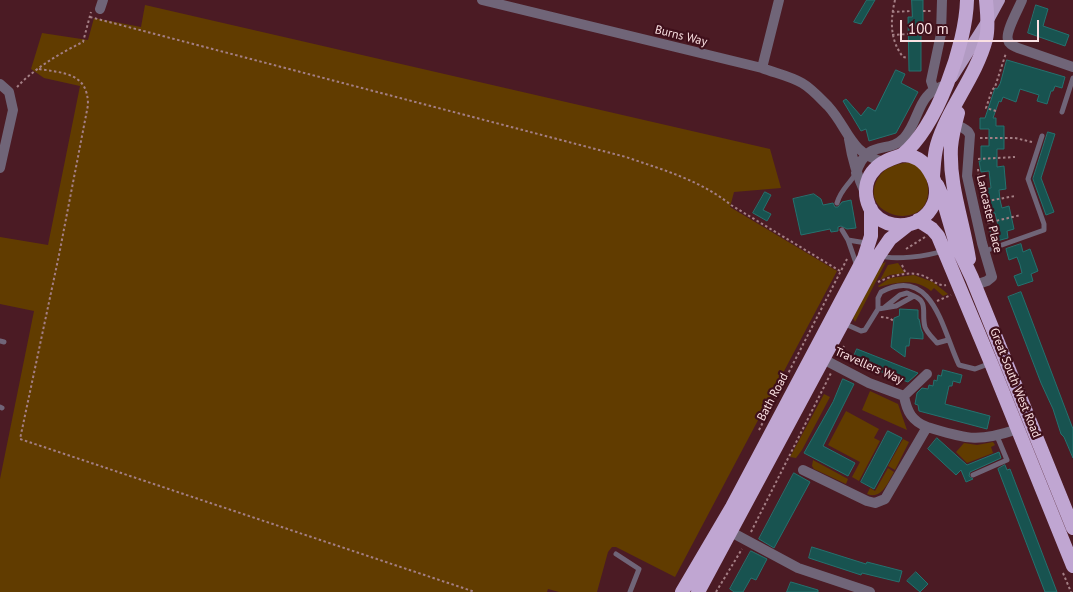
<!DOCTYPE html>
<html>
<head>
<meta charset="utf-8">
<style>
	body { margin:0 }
	#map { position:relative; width:1073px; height:592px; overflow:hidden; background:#4b1b24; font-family:"PT Sans",sans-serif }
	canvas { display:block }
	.scale { position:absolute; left:900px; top:20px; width:139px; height:22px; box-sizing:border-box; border:2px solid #fbe1e3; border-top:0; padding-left:6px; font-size:15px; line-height:18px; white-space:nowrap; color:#fbe1e3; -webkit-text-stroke:4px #3f101b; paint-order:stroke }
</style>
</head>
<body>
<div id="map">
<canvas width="1073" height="592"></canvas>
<div class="scale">100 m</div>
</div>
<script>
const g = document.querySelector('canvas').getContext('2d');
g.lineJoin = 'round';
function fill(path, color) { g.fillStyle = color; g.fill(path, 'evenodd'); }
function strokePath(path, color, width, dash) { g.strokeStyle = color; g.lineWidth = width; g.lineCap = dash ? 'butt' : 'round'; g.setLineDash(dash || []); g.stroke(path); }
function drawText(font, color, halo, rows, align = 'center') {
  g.font = font + ' "PT Sans",sans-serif'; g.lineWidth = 4.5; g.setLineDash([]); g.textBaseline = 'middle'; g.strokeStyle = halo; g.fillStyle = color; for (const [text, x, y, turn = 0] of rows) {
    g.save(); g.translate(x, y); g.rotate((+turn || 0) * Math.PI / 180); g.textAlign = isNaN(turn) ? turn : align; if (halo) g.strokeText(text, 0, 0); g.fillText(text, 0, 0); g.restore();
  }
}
const green = new Path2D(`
	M145 5 770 149 781 188 734 192 730 207 837 271 675 577 616 547H612L608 552 597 592H559L548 589 547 592H0V479L34 311 0 304V237L48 245 80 86 44 78 31 69 42 33 88 40 94 18 141 27Z
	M912 162 924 171C926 178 929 186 928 194 924 233 856 215 878 178 885 166 900 163 912 162Z
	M886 262 855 322 853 318 881 264Z
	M898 263 905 273 890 275 880 280 888 265Z
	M914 275 933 282 948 294 943 296 934 288 931 291C916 278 896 282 879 287L878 286 890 278Z
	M870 391 898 404 907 430 862 410Z
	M824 394 830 397 802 450 796 458 790 457Z
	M846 411 879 429 874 438 880 441 859 481 852 477 860 462 828 445Z
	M903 439 909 442 895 470 888 466Z
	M993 442 995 445 991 447 993 453 967 463 956 452 964 443 977 445Z
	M813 460 848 479 846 484 814 469 812 466Z
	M888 468 894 472C888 482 882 500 867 494L870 488 875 491Z`);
const building = new Path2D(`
	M867 0H875L861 24 854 22Z
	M912 0H923V28H921V71H909L908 17H912Z
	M1036 5 1048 9 1043 26 1069 35 1065 46 1028 33Z
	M1007 60 1065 77 1062 88 1055 86 1053 91H1051L1047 104 1037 101 1039 95 1020 89 1016 102 1003 97 1001 102 999 101 993 118H996V126H1004V149H997V167L1004 166 1006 189 999 190 1000 200 1002 208 1009 206 1014 229 1007 231 1008 238 993 242 990 231 999 229 995 213 987 214 982 189 991 188 989 171 981 172 979 161H981V146H989V129H980V118H985L995 88 997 89 1000 84Z
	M896 70 905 74 901 83 918 92 896 133 869 141 866 129 861 131 843 101 846 99 861 116 868 107 875 111Z
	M1048 132 1055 134 1041 178 1054 212 1046 215 1033 179Z
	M765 192 771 195 763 210 771 214 767 221 753 213Z
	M814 194 821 199 823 205 833 203 835 207H838L842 202 851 200 856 228 847 229 841 226 838 227V231L831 232 830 229 801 235 793 199Z
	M1021 244 1023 252 1030 249 1038 271 1031 274 1033 281 1018 286 1014 276 1022 273 1020 265 1017 257 1009 260 1006 249Z
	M1021 292 1073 429V458L1064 437 1061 434 1053 409 1041 383 1008 297Z
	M900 309 918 310V319H919L921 329 923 334V339L910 338 909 346H906L905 357 891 347 894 318 899 316Z
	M857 349 918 373 917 374 908 382 852 361Z
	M943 370 962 375 960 383 953 381 952 386H949L945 404 990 416 987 429 919 411 918 405 915 404 917 393 922 388 928 389 929 385 933 386 934 380 937 381 938 375 941 376Z
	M843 379 854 384 823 446 855 463 848 476 804 453 833 402Z
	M888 431 902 438 874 489 861 482Z
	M937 438 967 465 999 452 1001 458 970 472 969 476 973 479 966 482 961 470 956 475 928 449Z
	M1005 465 1007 470 1010 469 1057 592H1045L998 469Z
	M794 473 810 482 774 548 759 539Z
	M812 547 866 564 867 562 902 571 899 582 862 573 861 575 809 558Z
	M751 551 767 559 756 580 751 578 743 592H734L730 589Z
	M916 572 928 584 920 592 907 581Z
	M791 582 818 590V592H787Z`);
const path = new Path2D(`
	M895 0C890 21 890 40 903 57L908 58
	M923 11H933
	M892 12 912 11
	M90 17 626 157C663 170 700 180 731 205L840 271
	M921 34H931
	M892 35 908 34
	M39 69C64 73 88 73 88 105L59 255 20 439 475 592
	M17 87C35 68 60 53 83 42L91 12
	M996 111 986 108 992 90 995 87 1006 53
	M980 138H1015L1032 142
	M978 159 1015 157
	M978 169 980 187
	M982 202 1015 196
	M987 223 1021 215
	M906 249 925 237
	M902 265 906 274
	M878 282C891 276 907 271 921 275 929 277 938 287 946 285
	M937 301 951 295
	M881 317 889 318 894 321
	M839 357 844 346
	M759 430 847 259
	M751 532 831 373
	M1063 573 1071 592
	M716 592 742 549`);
const service = new Path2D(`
	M1062 112 1073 78
	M837 203C841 189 849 185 856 173
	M842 230 848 240 857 266
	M848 240 866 243
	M985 251 1044 230V224L1028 179 1042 136
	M879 255C892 261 929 256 942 251
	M885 307 900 295 907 293 914 296
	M878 309 896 306 914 296C929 302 921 314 925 327 927 333 933 338 937 343L948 340
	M843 323 861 331 865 330 878 309V298L881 292C933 264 943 332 959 365L975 369 991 363
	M0 341 4 342
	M0 407 2 408
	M973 475 1007 460 997 436
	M616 554 639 569 630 592`);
const minor = new Path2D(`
	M482 0 762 68C775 73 790 76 802 83 811 88 821 99 828 106 849 129 849 153 884 162
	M1022 0C1019 8 1005 32 1008 40 1009 45 1014 46 1018 48L1073 67
	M100 9 103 0
	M762 68 779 0
	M0 84 9 92 13 110 0 168
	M934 90 931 81 941 34 942 0
	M949 124C957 126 967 127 970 135L967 176 982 243 992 277 987 281 975 285
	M849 139C852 159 857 176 866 195
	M856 173C868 137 888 155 904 138 921 119 916 92 947 85
	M823 359 869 383 904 396 927 374
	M927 427C968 439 976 443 1018 429
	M803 470 867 501 875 503 885 499 927 427C912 421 907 412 904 396
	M731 532 798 568 870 592`);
const primary = new Path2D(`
	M952 77 987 22 999 0`);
const trunk = new Path2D(`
	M958 113C955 124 952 136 951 147 949 186 963 221 969 259
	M902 155C915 155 924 161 930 172 949 202 920 234 887 223 865 215 859 185 875 169 882 161 893 158 902 155Z
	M902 155C937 127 966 44 967 0
	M933 176C934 166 934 155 937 145 948 108 976 77 986 39 989 27 987 12 986 0
	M937 185 942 196 956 244 972 278 1073 528
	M918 220 932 229 938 236 991 363 1073 566
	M682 592 732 507 864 258 871 236V209
	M698 592 879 255 890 239 909 224`);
const streetNames = [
	["Burns Way",681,36,14],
	["Lancaster Place",989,214,77],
	["Travellers Way",869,366,24],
	["Great South West Road",1015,383,68],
	["Bath Road",773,397,-62]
];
fill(green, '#613c00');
fill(building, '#185350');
strokePath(building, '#25726f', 1);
strokePath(path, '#a47f85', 2, [2.5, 2.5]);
strokePath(service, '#706578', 5);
strokePath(minor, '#706578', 10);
strokePath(primary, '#b29bc3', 12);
strokePath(trunk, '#c0a6d2', 14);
drawText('12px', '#fbe1e3', '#3f101b', streetNames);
</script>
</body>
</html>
